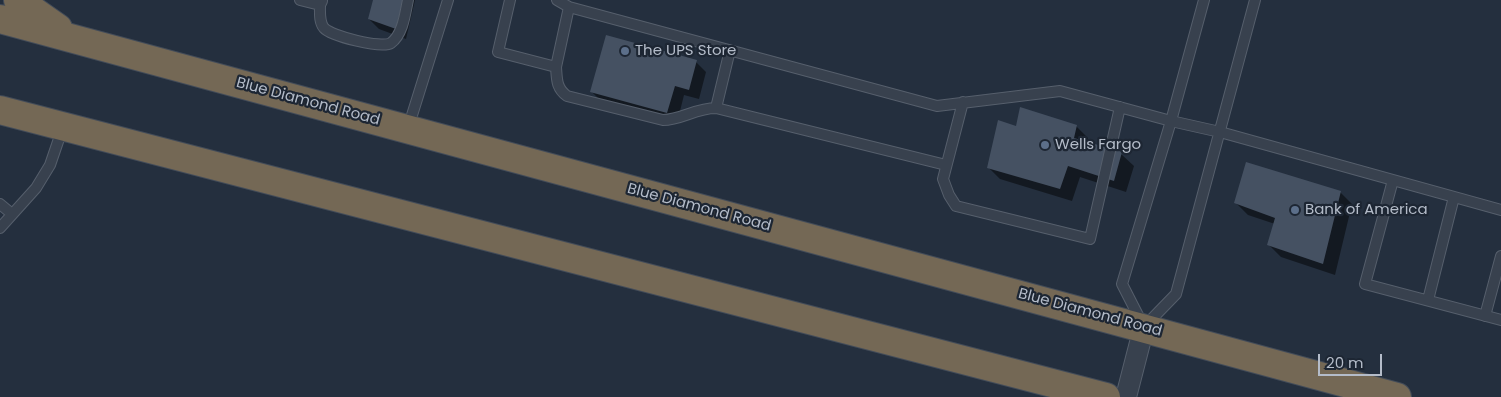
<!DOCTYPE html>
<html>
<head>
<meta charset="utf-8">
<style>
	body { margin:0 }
	#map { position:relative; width:1501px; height:397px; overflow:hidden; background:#242f3e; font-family:Poppins,sans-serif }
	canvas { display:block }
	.scale { position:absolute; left:1318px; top:354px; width:64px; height:22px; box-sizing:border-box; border:2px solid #b4bcc9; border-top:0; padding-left:6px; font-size:15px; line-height:18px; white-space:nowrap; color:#b4bcc9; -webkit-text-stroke:4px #1d2633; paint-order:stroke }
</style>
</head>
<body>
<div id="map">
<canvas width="1501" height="397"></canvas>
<div class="scale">20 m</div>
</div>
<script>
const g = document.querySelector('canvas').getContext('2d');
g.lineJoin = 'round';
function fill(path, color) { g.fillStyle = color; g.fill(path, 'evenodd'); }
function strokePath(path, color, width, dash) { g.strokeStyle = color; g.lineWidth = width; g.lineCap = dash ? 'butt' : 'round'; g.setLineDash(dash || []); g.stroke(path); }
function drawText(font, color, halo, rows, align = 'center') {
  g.font = font + ' Poppins,sans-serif'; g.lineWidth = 4.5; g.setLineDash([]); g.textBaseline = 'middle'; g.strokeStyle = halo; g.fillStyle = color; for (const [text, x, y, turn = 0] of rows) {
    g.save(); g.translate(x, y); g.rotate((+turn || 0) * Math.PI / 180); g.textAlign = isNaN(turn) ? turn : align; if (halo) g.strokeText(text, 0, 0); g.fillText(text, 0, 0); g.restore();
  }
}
const shadow = new Path2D(`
	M374 0H415L406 39 379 29 369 19Z
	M696 62 706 72 699 99 684 95 677 123 601 101 591 91Z
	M1076 126 1088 138 1087 144 1121 154 1134 166 1126 192 1080 177 1072 201 1000 179 988 167 1017 128Z
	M1340 192 1352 204 1335 275 1281 257 1269 245 1275 224 1248 215 1236 203Z`);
const building = new Path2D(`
	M373 0H403L396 29 368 19Z
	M606 35 697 60 689 90 675 86 667 113 590 92Z
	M1020 107 1077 125 1074 138 1122 152 1114 181 1068 166 1060 189 987 168 998 120 1016 126Z
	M1246 162 1341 191 1323 264 1267 245 1275 218 1234 203Z`);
const lane = new Path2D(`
	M300 0 320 5 322 1
	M510 0 498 52 556 67 569 7
	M557 0 569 7 937 106 1060 91 1171 121 1220 132 1501 210
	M1204 0 1171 121 1122 284 1144 327 1176 294 1255 0
	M320 5C320 13 319 22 324 28 331 36 382 49 391 43 403 34 405 14 408 0
	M730 50 716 108 946 165
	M556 67C557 79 556 88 567 96L663 120C681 120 696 108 716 108
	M963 102 943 179 949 195 956 206 1090 239 1120 107
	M408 128 448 0
	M1393 180 1365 284 1501 320
	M0 204 12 214
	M0 228 36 188 50 165 63 127
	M1428 300 1454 197
	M1485 316 1501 256`);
const street = new Path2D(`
	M1126 397 1144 327`);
const highway = new Path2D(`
	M18 0 58 28
	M0 19 1397 397
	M0 110 1106 397`);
const markers = [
	[625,51,5,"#5c6f8a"],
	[1045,145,5,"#5c6f8a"],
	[1295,210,5,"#5c6f8a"]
];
const poiNames = [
	["The UPS Store",635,51],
	["Wells Fargo",1055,145],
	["Bank of America",1305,210]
];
const streetNames = [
	["Blue Diamond Road",308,102,15],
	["Blue Diamond Road",699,208,15],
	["Blue Diamond Road",1090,313,15]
];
fill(shadow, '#0007');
fill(building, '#455162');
strokePath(lane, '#565f6c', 12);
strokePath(street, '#565f6c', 22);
strokePath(highway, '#434c59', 30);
strokePath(lane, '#38414e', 10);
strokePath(street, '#38414e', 20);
strokePath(highway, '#746855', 28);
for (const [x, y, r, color] of markers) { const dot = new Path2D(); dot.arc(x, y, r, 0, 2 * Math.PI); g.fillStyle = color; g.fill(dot); strokePath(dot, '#1d2633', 2); }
drawText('15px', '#b4bcc9', '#1d2633', poiNames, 'left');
drawText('15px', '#b4bcc9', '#1d2633', streetNames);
</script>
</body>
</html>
